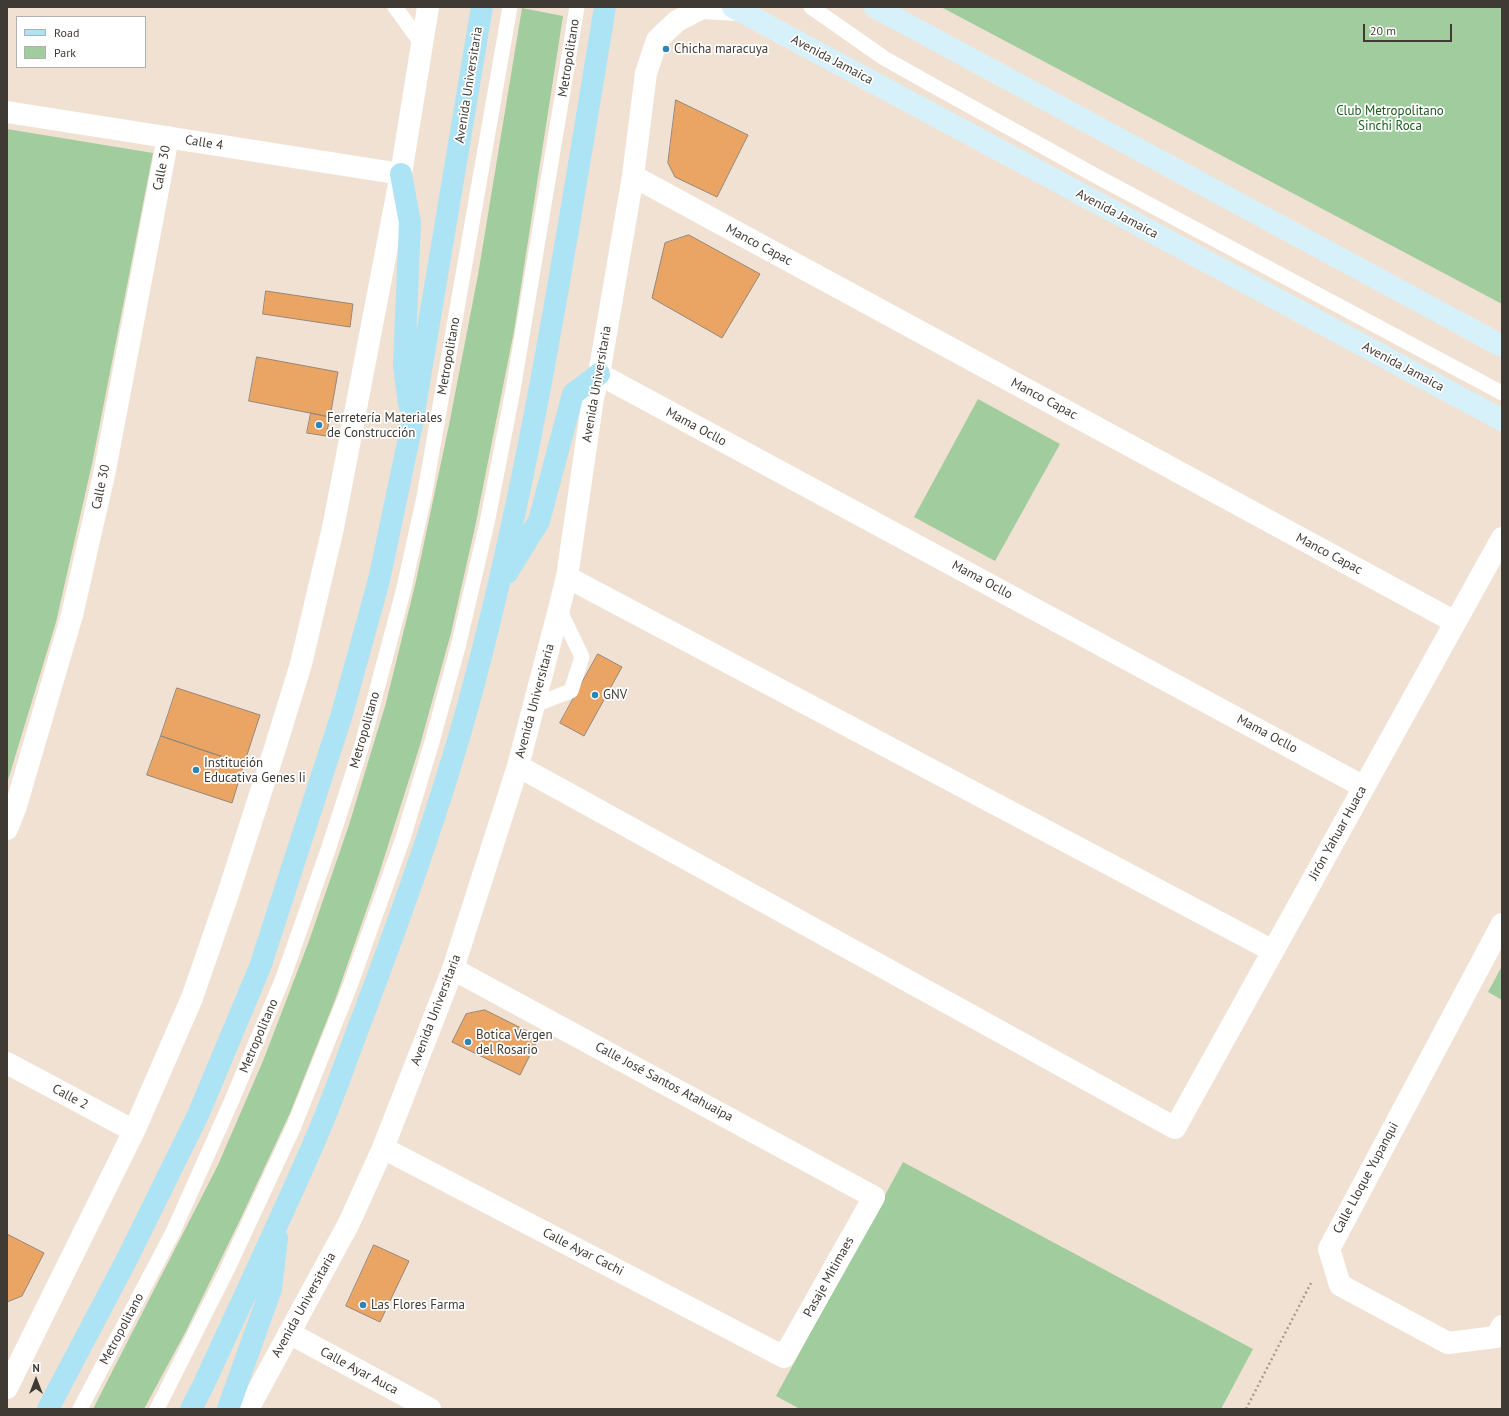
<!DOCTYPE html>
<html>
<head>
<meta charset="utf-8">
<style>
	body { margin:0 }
	#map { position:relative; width:1509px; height:1416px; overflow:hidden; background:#f1e1d3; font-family:"PT Sans",sans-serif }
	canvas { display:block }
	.frame { position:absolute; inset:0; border:8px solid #403a34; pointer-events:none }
	.legend { position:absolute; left:16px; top:16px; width:130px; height:52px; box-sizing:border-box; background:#fff; border:1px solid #b3b0ae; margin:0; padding:5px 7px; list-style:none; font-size:12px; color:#403a34 }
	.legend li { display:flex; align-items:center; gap:8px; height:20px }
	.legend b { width:20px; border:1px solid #b3b0ae }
	.north { position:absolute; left:16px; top:1360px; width:40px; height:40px; -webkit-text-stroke:3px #fff; paint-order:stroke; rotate:0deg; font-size:11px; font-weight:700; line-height:16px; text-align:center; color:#403a34 }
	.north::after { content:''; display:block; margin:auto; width:14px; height:18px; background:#403a34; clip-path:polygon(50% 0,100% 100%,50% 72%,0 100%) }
	.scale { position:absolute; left:1363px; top:24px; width:89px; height:18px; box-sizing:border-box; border:2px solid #403a34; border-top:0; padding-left:5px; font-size:12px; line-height:14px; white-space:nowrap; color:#403a34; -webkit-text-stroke:3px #fff; paint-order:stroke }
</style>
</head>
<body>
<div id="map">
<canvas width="1509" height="1416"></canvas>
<div class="frame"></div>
<ul class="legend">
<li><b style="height:5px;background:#ace3f5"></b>Road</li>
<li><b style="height:11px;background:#a0cc9e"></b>Park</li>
</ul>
<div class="north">N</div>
<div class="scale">20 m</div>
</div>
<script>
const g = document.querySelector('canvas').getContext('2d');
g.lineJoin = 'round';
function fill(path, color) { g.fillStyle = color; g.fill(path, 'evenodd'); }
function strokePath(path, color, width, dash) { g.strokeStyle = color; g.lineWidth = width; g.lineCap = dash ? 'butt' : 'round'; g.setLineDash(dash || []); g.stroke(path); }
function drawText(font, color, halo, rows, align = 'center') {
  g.font = font + ' "PT Sans",sans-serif'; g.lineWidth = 3.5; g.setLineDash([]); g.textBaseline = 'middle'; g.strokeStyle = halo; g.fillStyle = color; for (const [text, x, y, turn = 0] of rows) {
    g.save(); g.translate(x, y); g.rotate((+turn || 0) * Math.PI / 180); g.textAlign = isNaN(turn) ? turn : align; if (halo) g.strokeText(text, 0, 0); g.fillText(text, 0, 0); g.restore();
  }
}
const green = new Path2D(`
	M941 7H1502V304Z
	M522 8 563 16 514 331 475 527 451 633 420 745 378 877 335 1000 290 1113 240 1220 185 1333 144 1409H93L218 1165 263 1061 309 941 349 825 386 703 416 581 449 425 478 275Z
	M7 129 153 153 92 464 56 622 8 780 7 779Z
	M978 399 1060 444 995 561 914 517Z
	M1502 966V1000L1488 992Z
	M903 1162 1253 1349 1221 1409H800L776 1396Z`);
const building = new Path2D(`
	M676 100 748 135 717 197 675 177 668 163Z
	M689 235 760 274 722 338 652 298 665 243Z
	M266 291 353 304 350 327 263 314Z
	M257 357 338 372 330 417 249 401Z
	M311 413 330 417 326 436 307 433Z
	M598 654 622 667 584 736 560 723Z
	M177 688 260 715 244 764 161 736Z
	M161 736 244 764 232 803 147 775Z
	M485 1010 539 1037 520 1075 452 1042 466 1014Z
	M7 1234 44 1253 22 1296 7 1302Z
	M374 1245 409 1261 380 1322 346 1306Z`);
const path = new Path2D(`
	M1246 1409 1311 1283`);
const lane = new Path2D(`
	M395 7 422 44
	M811 7 884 58 932 85 1098 177 1502 393
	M534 705 571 691 582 657 559 609
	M80 1409 172 1234 232 1100 283 978 329 847 362 745 403 592 424 497 510 7
	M157 1409 227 1270 294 1126 350 986 403 838 432 742 458 647 487 523 513 390 577 7`);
const street = new Path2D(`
	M7 112 401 174
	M633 176 1455 622
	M599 374 1364 787
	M567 577 1273 951
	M518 766 1175 1128 1502 538
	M7 829 16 806 72 615 105 470 168 137
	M1502 924 1329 1249 1340 1285 1448 1343 1496 1337 1502 1326
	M7 1063 134 1131
	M383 1148 784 1357 874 1197 453 969
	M289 1333 430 1409
	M7 1388 134 1131 192 998 228 894 276 745 301 664 333 528 401 174 428 7
	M248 1409 349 1223 383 1148 453 969 518 766 559 609 567 577 593 398 599 374 633 176 646 73 657 40 677 21 702 8 739 10`);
const secondary = new Path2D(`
	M733 7 1502 420
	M875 7 1502 346`);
const primary = new Path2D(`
	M401 174 410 223 404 365 409 404
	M507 573 539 521 573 394 599 374
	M48 1409 128 1257 198 1115 260 967 342 714 379 580 412 424 482 7
	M191 1409 202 1388C241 1303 282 1217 319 1131 336 1091 350 1049 366 1008 405 904 443 799 472 691 532 467 567 236 605 7
	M228 1409 271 1289 277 1238`);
const markers = [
	[666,49,4,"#2e84b3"],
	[319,425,4,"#2e84b3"],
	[595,695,4,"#2e84b3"],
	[196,770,4,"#2e84b3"],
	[468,1042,4,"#2e84b3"],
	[363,1305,4,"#2e84b3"]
];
const poiNames = [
	["Chicha maracuya",674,49],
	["Ferretería Materiales",327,418],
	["de Construcción",327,433],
	["GNV",603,695],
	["Institución",204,763],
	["Educativa Genes Ii",204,778],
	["Botica Vergen",476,1035],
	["del Rosario",476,1050],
	["Las Flores Farma",371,1305]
];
const streetNames = [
	["Metropolitano",569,58,-81],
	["Avenida Jamaica",832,60,28],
	["Avenida Universitaria",469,85,-81],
	["Calle 4",204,143,9],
	["Calle 30",162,168,-79],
	["Avenida Jamaica",1117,214,28],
	["Manco Capac",759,245,28],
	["Metropolitano",449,356,-80],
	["Avenida Jamaica",1403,367,28],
	["Avenida Universitaria",597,384,-80],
	["Manco Capac",1044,399,28],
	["Mama Ocllo",696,427,28],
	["Calle 30",101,487,-78],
	["Manco Capac",1329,554,28],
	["Mama Ocllo",982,580,28],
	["Avenida Universitaria",535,701,-75],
	["Metropolitano",365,730,-74],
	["Mama Ocllo",1267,734,28],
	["Jirón Yahuar Huaca",1338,833,-61],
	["Avenida Universitaria",436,1010,-69],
	["Metropolitano",259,1036,-67],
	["Calle José Santos Atahuaipa",664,1082,28],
	["Calle 2",70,1097,28],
	["Calle Lloque Yupanqui",1366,1178,-62],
	["Calle Ayar Cachi",583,1252,27],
	["Pasaje Mitimaes",829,1277,-61],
	["Avenida Universitaria",304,1305,-61],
	["Metropolitano",122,1329,-62],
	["Calle Ayar Auca",359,1371,28]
];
const parkNames = [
	["Club Metropolitano",1390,111],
	["Sinchi Roca",1390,126]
];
fill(green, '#a0cc9e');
fill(building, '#eaa565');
strokePath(building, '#958679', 1);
strokePath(path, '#a79b91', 2.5, [2, 3]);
strokePath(lane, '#fff', 15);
strokePath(street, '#fff', 22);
strokePath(secondary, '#d6f1fa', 22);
strokePath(primary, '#ace3f5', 22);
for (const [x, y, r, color] of markers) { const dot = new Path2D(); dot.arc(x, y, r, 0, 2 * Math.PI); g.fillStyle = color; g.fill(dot); strokePath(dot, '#fff', 1.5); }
drawText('13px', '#403a34', '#fff', poiNames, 'left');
drawText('13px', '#403a34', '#fff', streetNames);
drawText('13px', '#1a5c1e', '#fff', parkNames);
</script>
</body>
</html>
